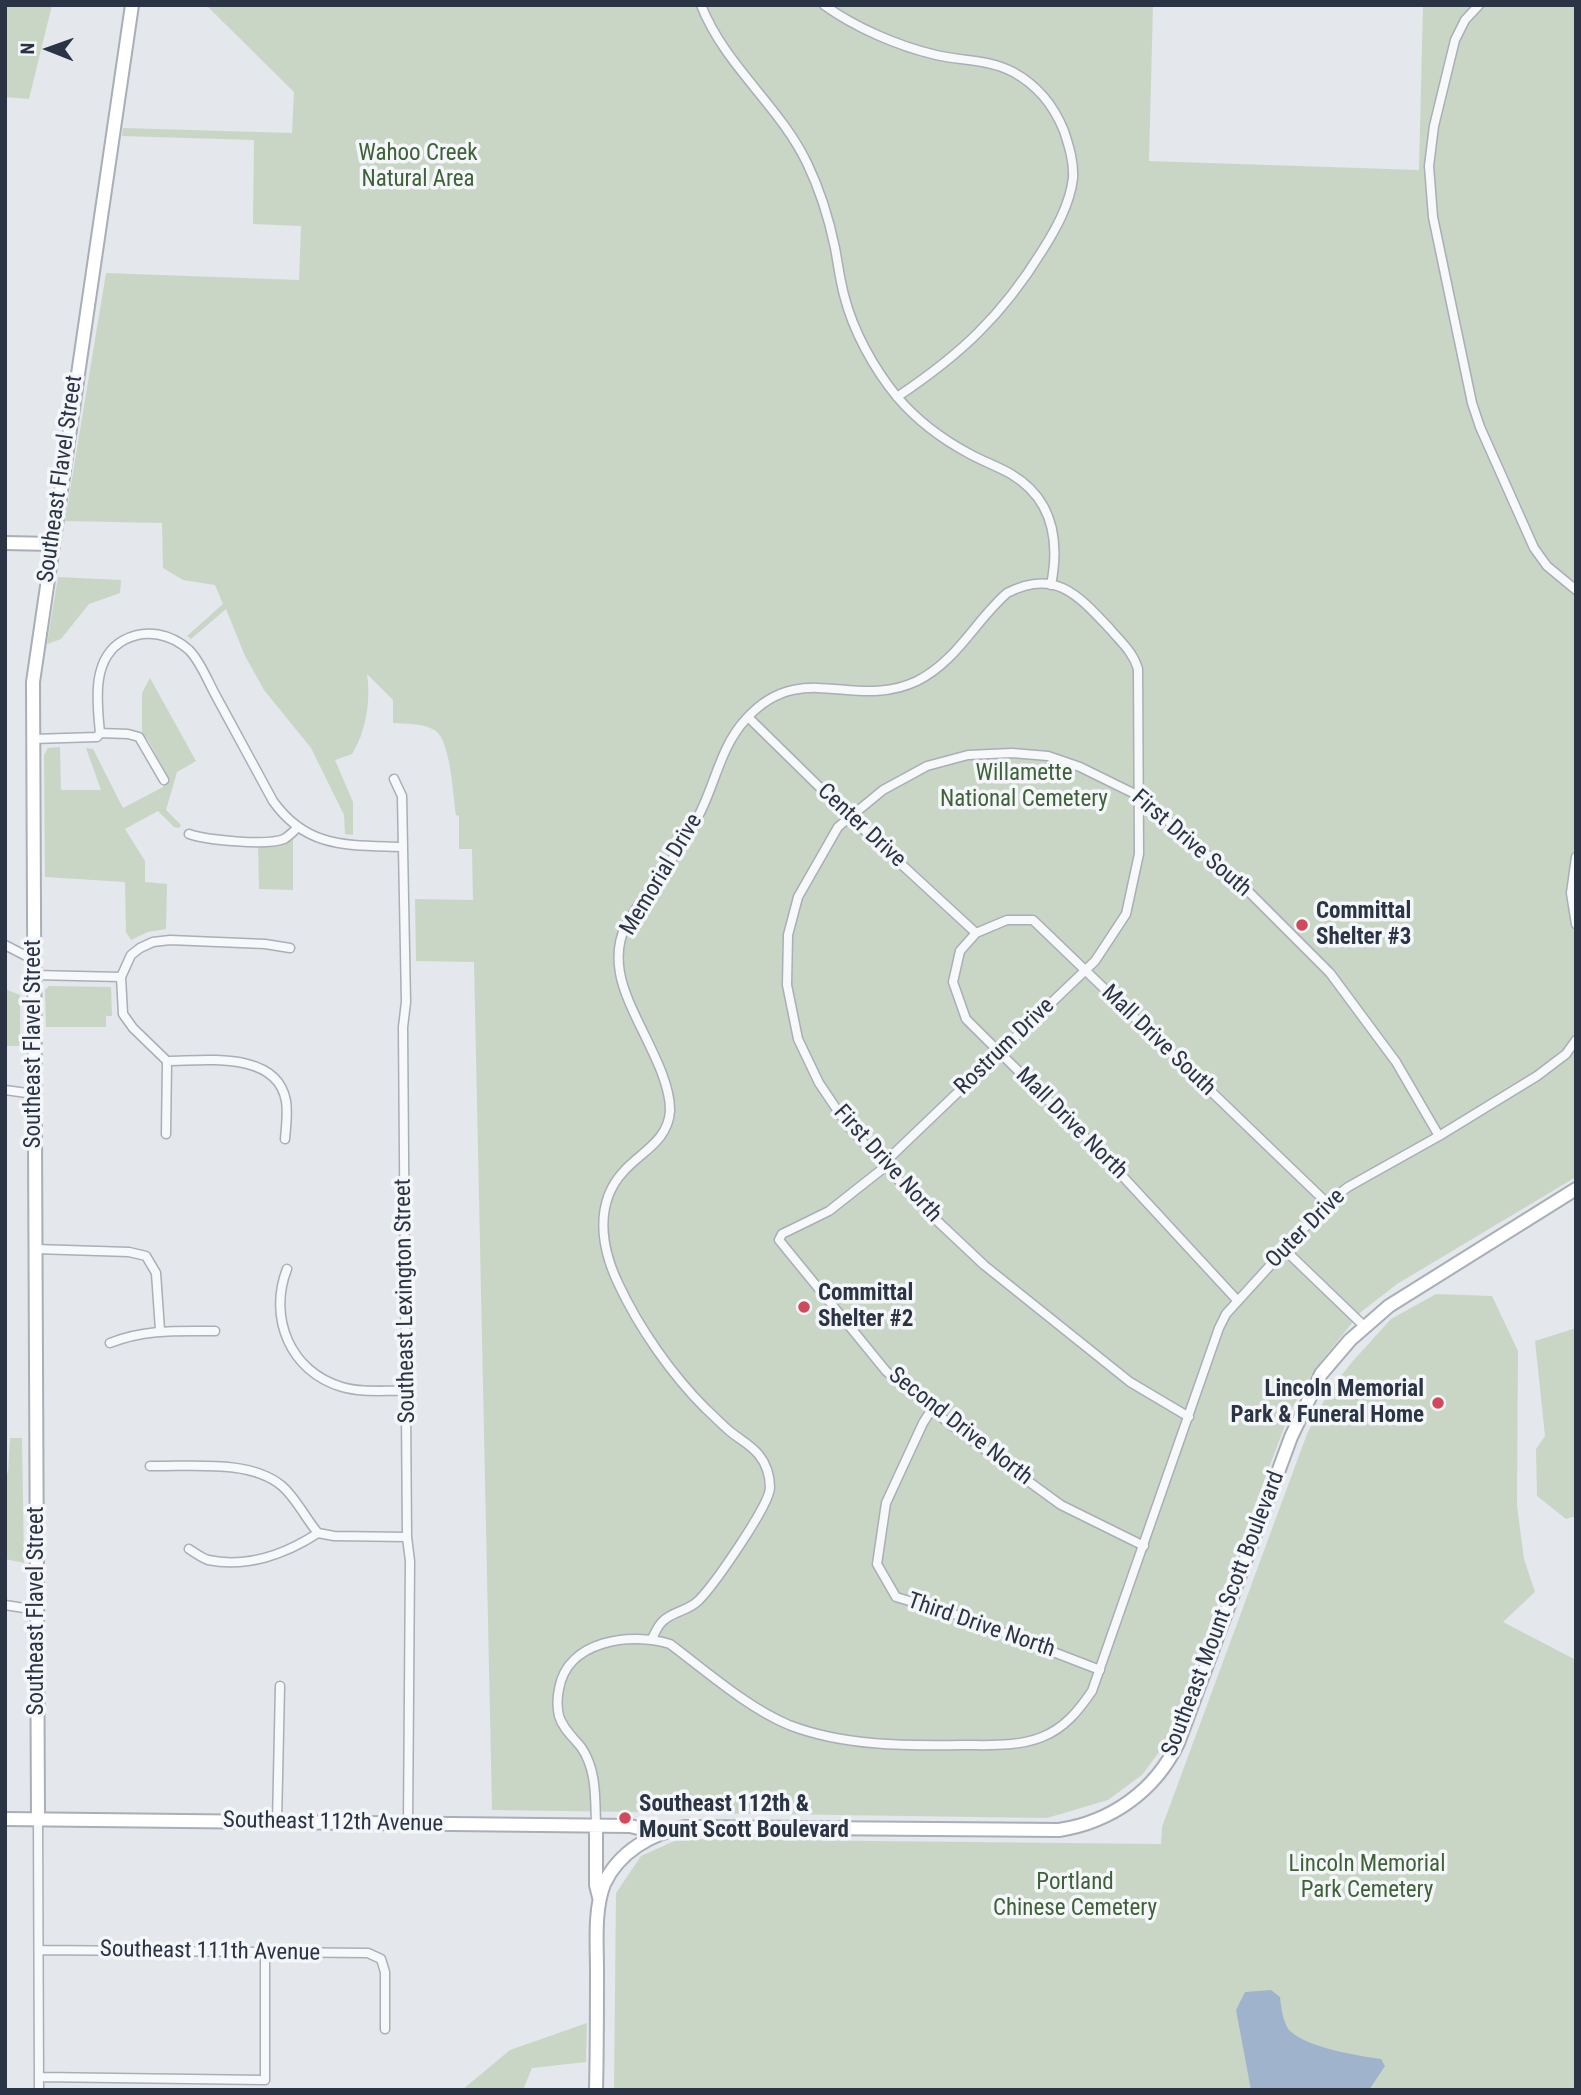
<!DOCTYPE html>
<html>
<head>
<meta charset="utf-8">
<style>
	body { margin:0 }
	#map { position:relative; width:1581px; height:2095px; overflow:hidden; background:#e4e7ec; font-family:"Roboto Condensed",sans-serif }
	canvas { display:block }
	.frame { position:absolute; inset:0; border:7px solid #2b3445; pointer-events:none }
	.north { position:absolute; left:14px; top:14px; width:70px; height:70px; -webkit-text-stroke:5px #f4f6f9; paint-order:stroke; rotate:271deg; font-size:19px; font-weight:700; line-height:28px; text-align:center; color:#2b3445 }
	.north::after { content:''; display:block; margin:auto; width:24px; height:32px; background:#2b3445; clip-path:polygon(50% 0,100% 100%,50% 72%,0 100%) }
</style>
</head>
<body>
<div id="map">
<canvas width="1581" height="2095"></canvas>
<div class="frame"></div>
<div class="north">N</div>
</div>
<script>
const g = document.querySelector('canvas').getContext('2d');
g.lineJoin = 'round';
function fill(path, color) { g.fillStyle = color; g.fill(path, 'evenodd'); }
function strokePath(path, color, width, dash) { g.strokeStyle = color; g.lineWidth = width; g.lineCap = dash ? 'butt' : 'round'; g.setLineDash(dash || []); g.stroke(path); }
function drawText(font, color, halo, rows, align = 'center') {
  g.font = font + ' "Roboto Condensed",sans-serif'; g.lineWidth = 7; g.setLineDash([]); g.textBaseline = 'middle'; g.strokeStyle = halo; g.fillStyle = color; for (const [text, x, y, turn = 0] of rows) {
    g.save(); g.translate(x, y); g.rotate((+turn || 0) * Math.PI / 180); g.textAlign = isNaN(turn) ? turn : align; if (halo) g.strokeText(text, 0, 0); g.fillText(text, 0, 0); g.restore();
  }
}
const green = new Path2D(`
	M5 5H52L29 99 5 97Z
	M206 5H1153L1149 161 1419 170 1423 5H1576V1177L1397 1284 1361 1312 1314 1370 1290 1412 1165 1744 1142 1775 1108 1800 1047 1818 492 1810 474 962 416 961 415 899 473 900 472 849H459V816L456 815C453 797 451 743 436 731 425 723 406 724 393 723V700L367 674C371 700 366 732 352 754L335 760 353 802V835L345 834 344 815 311 748 264 690 245 656 226 609 191 639 187 636 223 604 215 585 183 580 163 568 162 523 65 521 106 273 299 280 301 226 253 224 254 140 122 136 123 128 292 133 294 92Z
	M58 577 121 580 120 593 89 604 61 639 47 644Z
	M150 678 196 761 177 772 166 810 181 825 179 828 174 827 158 811 125 829 145 861V882L167 884 166 929 148 932 131 940 126 932 125 882 45 877 44 755 48 748 60 747 61 790H101L86 748 93 749 123 808 163 787 167 775 148 740 142 734V693Z
	M293 839V890L259 889 258 846H275Z
	M49 986 111 987 112 1016H106V1027H46L45 990Z
	M5 989 20 995V1046H5Z
	M1436 1294 1492 1296 1518 1351 1517 1506 1524 1559 1535 1592 1503 1622 1576 1660V2090H614L616 1893 641 1856 679 1839 1161 1844 1162 1827 1307 1434 1329 1391 1352 1362 1391 1319Z
	M1576 1328V1516L1566 1519 1537 1496 1536 1449 1545 1436 1535 1341Z
	M10 1438H22L24 1563 5 1559V1476L8 1472Z
	M587 2023 586 2062 532 2068 523 2090H462L510 2050Z`);
const water = new Path2D(`
	M1271 1990 1280 1997C1281 2007 1283 2022 1289 2030 1305 2047 1358 2056 1381 2059L1385 2066 1369 2090H1251L1236 2010 1245 1992Z`);
const street = new Path2D(`
	M701 5C725 66 779 105 807 163 820 190 829 219 835 248 838 264 840 280 844 295 853 331 874 369 898 398 917 420 942 439 968 453 982 461 997 466 1011 474 1053 499 1060 540 1051 585
	M824 5C856 28 898 46 936 55 961 61 989 59 1013 72 1037 85 1054 106 1064 131 1069 146 1074 162 1073 178 1070 204 1056 229 1042 251 1002 316 960 355 897 397
	M1479 5 1465 20 1455 40 1434 126 1429 166 1433 217 1472 403 1480 427 1534 548 1547 566 1576 590
	M748 717 850 817 976 933
	M100 733 128 734 139 737 164 780
	M33 739 97 737 100 733C97 702 91 658 124 640 146 628 171 634 189 650 201 662 208 682 216 696 235 731 254 766 273 801 307 849 348 845 402 847
	M394 779 402 796 406 1002 403 1027 407 1537 410 1561 408 1824
	M189 834C206 840 267 846 284 839 289 836 293 832 297 828
	M1576 857 1571 893 1576 924
	M5 945 34 960
	M34 975 121 977
	M5 1090 34 1094
	M166 1134 167 1061
	M285 1139C286 1127 288 1113 286 1101 277 1050 204 1061 167 1061L133 1028 123 1014 121 977 131 955 140 948 153 942 170 940 265 944 290 948
	M35 1249 129 1252 146 1256 156 1273 160 1330
	M1285 1250 1364 1326
	M287 1269C268 1317 290 1372 342 1387 362 1393 386 1390 407 1391
	M1237 1300 1103 1155 966 1019 953 982 960 951 976 933 1007 920H1033L1327 1203
	M110 1343C145 1329 178 1331 215 1331
	M932 1409 923 1423 886 1503 877 1564 896 1597 960 1616 1100 1670
	M1189 1417 1130 1382 984 1265 932 1216 848 1126 819 1083 798 1039 787 985 788 935 798 897 838 827 883 790 927 766 968 755 1012 753 1048 756 1080 767 1139 796 1241 884 1330 973 1396 1062 1439 1136
	M150 1466C190 1467 250 1459 282 1486 296 1498 306 1519 318 1533L334 1536 407 1537
	M189 1549C195 1553 202 1558 208 1560 247 1568 286 1554 318 1533
	M5 1605 37 1610
	M652 1639C655 1633 658 1625 663 1621 673 1611 689 1611 699 1600 714 1585 769 1506 770 1488 770 1476 767 1465 759 1455 752 1446 741 1440 732 1433 723 1426 715 1417 706 1409 671 1374 639 1328 618 1283 601 1247 594 1203 624 1171 641 1152 668 1141 670 1111 671 1070 627 1014 620 973 617 956 619 939 626 925 635 908 647 893 658 878 674 858 688 836 700 813 716 781 721 746 746 719 801 658 854 711 917 681 957 661 975 621 1007 593 1055 568 1078 595 1110 629 1121 642 1133 652 1138 669L1139 854 1126 914 1095 961 883 1164 881 1170 829 1211 782 1234 779 1240 886 1371 951 1425 1061 1505 1144 1546
	M38 1819 39 2090
	M277 1822 280 1686
	M596 1825C595 1798 597 1770 581 1747 573 1737 563 1729 559 1716 557 1707 557 1698 559 1689 567 1640 631 1632 670 1644 706 1671 748 1708 789 1725 843 1746 906 1746 963 1745 989 1745 1017 1747 1042 1737 1065 1728 1079 1710 1092 1691L1219 1328 1226 1314 1327 1203 1348 1187 1439 1136 1537 1076 1566 1054 1576 1040
	M39 1950 368 1953 381 1959 385 1972V2029
	M39 2077 265 2080V1953`);
const secondary = new Path2D(`
	M5 543 52 544
	M5 1819 630 1826 659 1833
	M38 1819 33 682 132 5
	M596 1825V1885L599 1897
	M596 2090C597 2050 597 2010 597 1970 597 1943 594 1910 604 1884 618 1853 652 1832 685 1827L1059 1830C1111 1822 1155 1791 1178 1743L1291 1437 1321 1374 1350 1340 1389 1306 1576 1189`);
const markers = [
	[1302,925,7,"#d1495b"],
	[804,1307,7,"#d1495b"],
	[1438,1403,7,"#d1495b"],
	[625,1818,7,"#d1495b"]
];
const parkNames = [
	["Wahoo Creek",418,154],
	["Natural Area",418,180],
	["Willamette",1024,774],
	["National Cemetery",1024,800],
	["Lincoln Memorial",1367,1865],
	["Park Cemetery",1367,1891],
	["Portland",1075,1883],
	["Chinese Cemetery",1075,1909]
];
const streetNames = [
	["Southeast Flavel Street",61,479,-82],
	["Center Drive",861,826,43],
	["First Drive South",1191,844,41],
	["Memorial Drive",662,875,-59],
	["Mall Drive South",1158,1041,44],
	["Southeast Flavel Street",34,1044,-90],
	["Rostrum Drive",1005,1047,-44],
	["Mall Drive North",1071,1124,45],
	["First Drive North",887,1164,48],
	["Outer Drive",1306,1229,-45],
	["Southeast Lexington Street",406,1301,-91],
	["Second Drive North",960,1427,38],
	["Southeast Flavel Street",37,1611,-90],
	["Southeast Mount Scott Boulevard",1224,1614,-69],
	["Third Drive North",981,1626,19],
	["Southeast 112th Avenue",333,1823,1],
	["Southeast 111th Avenue",210,1952,1]
];
const poiNames = [
	["Committal",1316,912],
	["Shelter #3",1316,938],
	["Committal",818,1294],
	["Shelter #2",818,1320],
	["Lincoln Memorial",1424,1390,"right"],
	["Park & Funeral Home",1424,1416,"right"],
	["Southeast 112th &",639,1805],
	["Mount Scott Boulevard",639,1831]
];
fill(green, '#c9d6c5');
fill(water, '#9fb4cc');
strokePath(street, '#a9aeb7', 11);
strokePath(secondary, '#a9aeb7', 16);
strokePath(street, '#f7f8fa', 8);
strokePath(secondary, '#fff', 12);
for (const [x, y, r, color] of markers) { const dot = new Path2D(); dot.arc(x, y, r, 0, 2 * Math.PI); g.fillStyle = color; g.fill(dot); strokePath(dot, '#f4f6f9', 2.5); }
drawText('23px', '#3f6138', '#f4f6f9', parkNames);
drawText('23px', '#2b3445', '#f4f6f9', streetNames);
drawText('bold 23px', '#2b3445', '#f4f6f9', poiNames, 'left');
</script>
</body>
</html>
